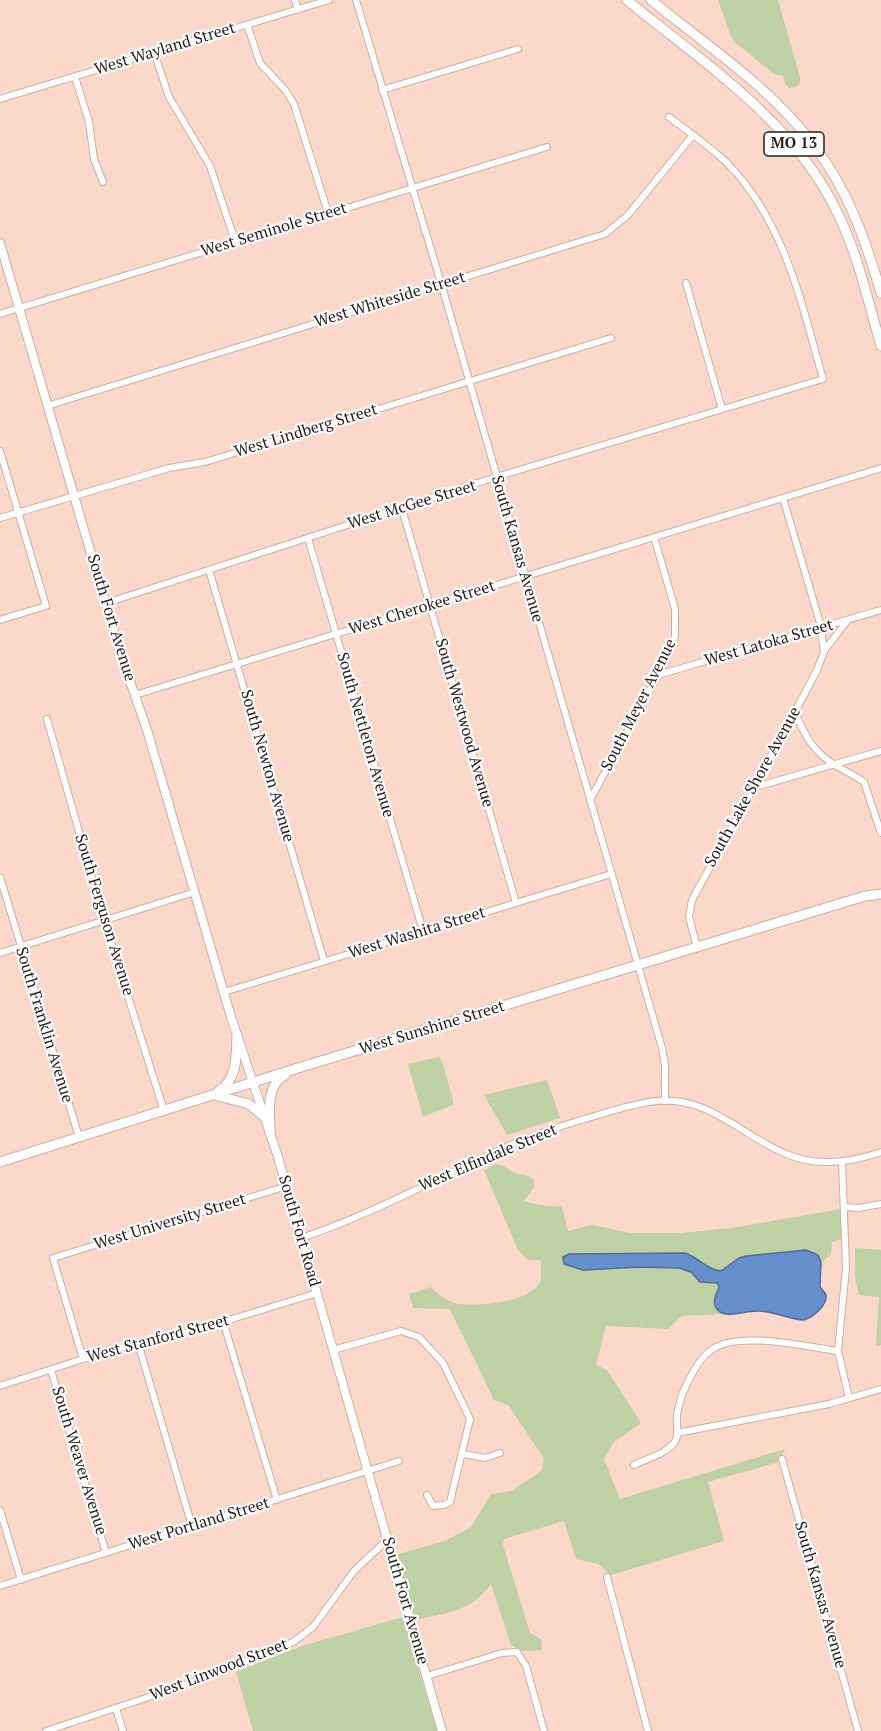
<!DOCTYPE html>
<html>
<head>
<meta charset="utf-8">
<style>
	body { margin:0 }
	canvas { display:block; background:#fbd8c9 }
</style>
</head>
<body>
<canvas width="881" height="1731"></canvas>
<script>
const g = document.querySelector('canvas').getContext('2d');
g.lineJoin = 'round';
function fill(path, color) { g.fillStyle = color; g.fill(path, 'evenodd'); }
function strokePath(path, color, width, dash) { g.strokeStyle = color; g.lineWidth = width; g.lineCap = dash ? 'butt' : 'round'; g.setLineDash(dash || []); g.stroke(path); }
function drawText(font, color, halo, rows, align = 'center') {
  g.font = font + ' "PT Serif",serif'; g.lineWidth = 4.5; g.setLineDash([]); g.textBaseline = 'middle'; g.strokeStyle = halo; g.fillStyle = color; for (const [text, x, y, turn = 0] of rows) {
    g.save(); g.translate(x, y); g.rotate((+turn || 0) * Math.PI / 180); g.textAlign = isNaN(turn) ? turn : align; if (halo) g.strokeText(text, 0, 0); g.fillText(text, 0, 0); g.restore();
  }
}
const green = new Path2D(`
	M718 0H778L800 77V83L796 87 789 88 785 84 783 76 774 74 736 43 731 36Z
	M439 1057 443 1064 453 1101V1105L423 1117 408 1064Z
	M547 1080 560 1118 507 1135 484 1095Z
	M496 1164C508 1166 506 1169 515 1173 523 1176 527 1173 534 1180V1188L523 1201 539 1205 562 1207 568 1231 591 1225 631 1233H681L732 1228 841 1209V1239L832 1242 831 1255 821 1262 818 1255 732 1263 721 1271C707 1270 698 1257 685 1253L569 1254 563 1257 583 1270 640 1267 679 1268 691 1272 700 1282H717L719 1286 718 1311 725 1314 682 1316 668 1329 606 1326 596 1365 607 1370 641 1423 613 1443 604 1459 620 1499 785 1449 779 1462 708 1482 724 1541 611 1575 598 1564 576 1559 564 1521 504 1539 503 1545 530 1633 541 1639 542 1650 521 1651 511 1645 491 1584C472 1611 446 1613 416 1620L395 1555 445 1541 471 1527 491 1494 512 1491 542 1470 544 1458 508 1405 494 1400 450 1309 413 1308 409 1294 431 1287C437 1294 449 1303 459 1304 478 1306 516 1303 531 1291 535 1289 538 1284 541 1281V1260H528L518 1250 484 1170Z
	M855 1248 881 1250V1345L876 1346 879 1297 859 1295 855 1277Z
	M403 1617 437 1731H253L236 1672 302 1646Z`);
const water = new Path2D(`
	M806 1250 818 1255 821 1262 820 1287C821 1288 826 1294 826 1295 828 1305 812 1318 804 1320 788 1319 773 1311 758 1311 746 1310 725 1320 717 1309 711 1302 717 1294 719 1287L717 1283 700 1282 691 1272 679 1268 640 1267 583 1270 564 1264 563 1257 569 1254 685 1253C698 1257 707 1270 721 1271L739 1258 746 1256Z`);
const street = new Path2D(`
	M295 0 298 10
	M356 0 441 283 662 1048 665 1065V1101
	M247 24 260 63 286 91 294 104 328 213
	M154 52 169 97 210 166 235 241
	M75 77 89 122 94 159 103 182
	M382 90 518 49
	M0 99 329 0
	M686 283 722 409
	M0 314 547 147
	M47 406 605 234 628 215 693 135
	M0 451 46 606 0 620
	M402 509 516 903
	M0 518 169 468 205 462 611 338
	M308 538 423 931
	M209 570 324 961
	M106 603 496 477 823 379C801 302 785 222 727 163 709 146 689 132 669 117
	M824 651 847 621
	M658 675 881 610
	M135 695 881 468
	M795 712C804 734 813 752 835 765 845 771 854 775 864 782L881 833
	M47 719 104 920 164 1111
	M752 788 881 751
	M590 800 658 675 671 648 675 636V609L654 537
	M0 877 79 1137
	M697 947 689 917 692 900 795 712 817 670 824 652 820 623 783 498
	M0 953 195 892
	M224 992 611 874
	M842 1161 846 1268 838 1351 849 1398
	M844 1207 859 1208 881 1204
	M301 1238C374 1214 442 1175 513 1144 535 1135 558 1127 581 1120 606 1113 630 1104 656 1101 708 1096 740 1134 784 1153 814 1167 850 1163 881 1152
	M223 1321 277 1500
	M138 1343 192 1526
	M333 1350 401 1331 419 1337 443 1363 470 1419 450 1502 444 1505 433 1506 427 1495
	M83 1359 53 1258 287 1186
	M51 1370 106 1553
	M0 1386 83 1359 138 1343 193 1331 317 1293
	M677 1433 829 1404 881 1389
	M463 1454 485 1458 500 1453
	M782 1459 858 1731
	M634 1465C646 1459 665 1454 674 1443 680 1436 676 1426 677 1417 677 1409 680 1402 682 1395 689 1378 700 1355 716 1347 743 1332 808 1347 838 1351
	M0 1510 21 1580
	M607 1577 648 1731
	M0 1586 399 1461
	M427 1676 502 1653 517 1652 526 1666 544 1731
	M116 1709 123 1731
	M46 1731 191 1683 293 1642 313 1627 354 1571 387 1540`);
const secondary = new Path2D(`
	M0 243 74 496 122 658 147 730 231 1017 278 1157 442 1731`);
const primary = new Path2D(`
	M627 0C703 63 793 120 837 212 858 254 868 301 881 346
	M651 0C707 46 772 88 815 147 848 190 866 241 881 293
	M218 1092C238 1078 236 1058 237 1035
	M214 1095 249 1104 266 1118
	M270 1133C270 1115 265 1085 285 1075
	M0 1162 298 1068 865 896 881 894`);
const shields = [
	[794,144,60]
];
const shieldNames = [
	["MO 13",794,144]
];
const streetNames = [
	["West Wayland Street",165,49,-17],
	["West Seminole Street",274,230,-17],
	["West Whiteside Street",390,300,-17],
	["West Lindberg Street",306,431,-17],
	["West McGee Street",412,505,-17],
	["South Kansas Avenue",517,549,74],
	["West Cherokee Street",422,608,-17],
	["South Fort Avenue",111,618,73],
	["West Latoka Street",769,643,-16],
	["South Meyer Avenue",639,705,-63],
	["South Westwood Avenue",464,723,74],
	["South Nettleton Avenue",365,735,74],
	["South Newton Avenue",267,766,74],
	["South Lake Shore Avenue",753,787,-61],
	["South Ferguson Avenue",104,915,73],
	["West Washita Street",417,933,-17],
	["South Franklin Avenue",44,1025,73],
	["West Sunshine Street",432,1028,-17],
	["West Elfindale Street",488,1158,-23],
	["West University Street",170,1222,-17],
	["South Fort Road",299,1231,74],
	["West Stanford Street",158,1339,-15],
	["South Weaver Avenue",79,1461,73],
	["West Portland Street",199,1524,-17],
	["South Kansas Avenue",820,1595,74],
	["South Fort Avenue",405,1601,74],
	["West Linwood Street",219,1670,-21]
];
fill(green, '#bdd1a4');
fill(water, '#658fcd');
strokePath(water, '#536c96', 1.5);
strokePath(street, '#d0aea0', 8);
strokePath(secondary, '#d0aea0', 10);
strokePath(primary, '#d0aea0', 11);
strokePath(street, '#fff', 6);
strokePath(secondary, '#fff', 8);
strokePath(primary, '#fff', 9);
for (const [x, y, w] of shields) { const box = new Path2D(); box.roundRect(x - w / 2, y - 12, w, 24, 4.5); g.fillStyle = '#fff'; g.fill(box); strokePath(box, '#291c17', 1.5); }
drawText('bold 15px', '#291c17', null, shieldNames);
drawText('16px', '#291c17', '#fff', streetNames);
</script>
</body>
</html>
